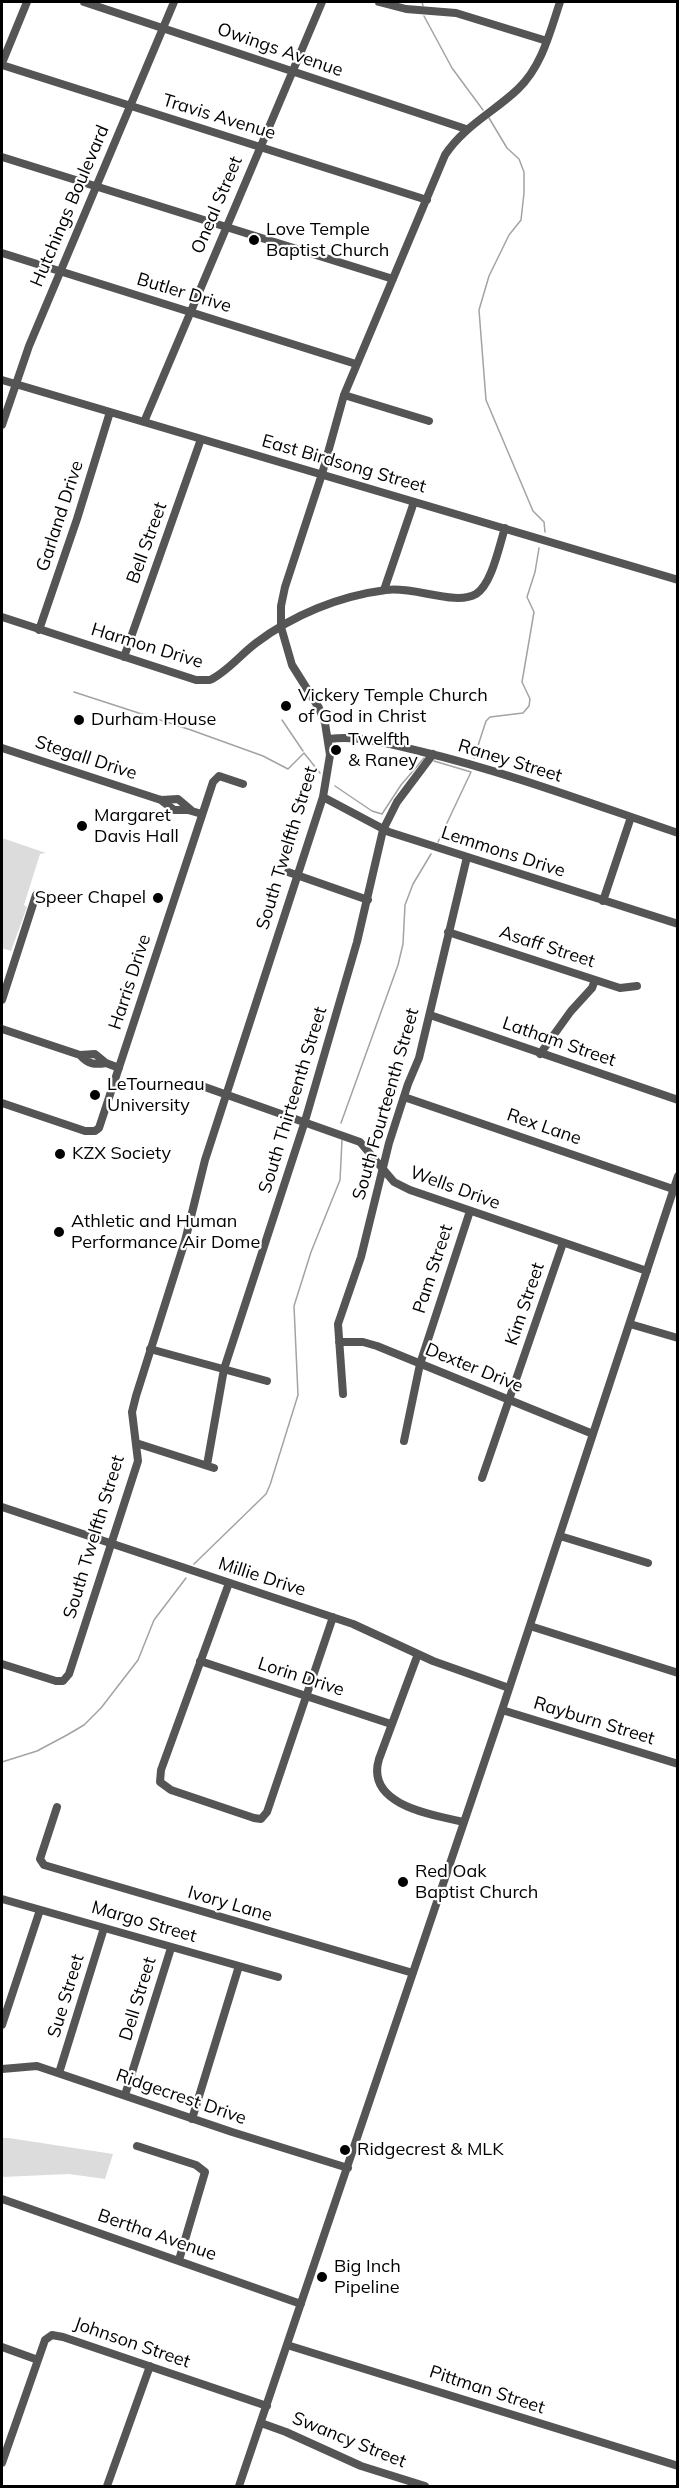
<!DOCTYPE html>
<html>
<head>
<meta charset="utf-8">
<style>
	body { margin:0 }
	#map { position:relative; width:679px; height:2488px; overflow:hidden; background:#fff; font-family:Mulish,sans-serif }
	canvas { display:block }
	.frame { position:absolute; inset:0; border:3px solid #000; pointer-events:none }
</style>
</head>
<body>
<div id="map">
<canvas width="679" height="2488"></canvas>
<div class="frame"></div>
</div>
<script>
const g = document.querySelector('canvas').getContext('2d');
g.lineJoin = 'round';
function fill(path, color) { g.fillStyle = color; g.fill(path, 'evenodd'); }
function strokePath(path, color, width, dash) { g.strokeStyle = color; g.lineWidth = width; g.lineCap = dash ? 'butt' : 'round'; g.setLineDash(dash || []); g.stroke(path); }
function drawText(font, color, halo, rows, align = 'center') {
  g.font = font + ' Mulish,sans-serif'; g.lineWidth = 4.5; g.setLineDash([]); g.textBaseline = 'middle'; g.strokeStyle = halo; g.fillStyle = color; for (const [text, x, y, turn = 0] of rows) {
    g.save(); g.translate(x, y); g.rotate((+turn || 0) * Math.PI / 180); g.textAlign = isNaN(turn) ? turn : align; if (halo) g.strokeText(text, 0, 0); g.fillText(text, 0, 0); g.restore();
  }
}
const green = new Path2D(`
	M2 838 46 853 40 854 24 905 27 907 11 951 2 948Z
	M2 2138H9L113 2154 105 2179 69 2174 2 2177Z`);
const stream = new Path2D(`
	M422 2 423 6
	M424 16 452 68 483 110
	M489 118 507 148 519 159 524 172V193L521 220 509 235 489 276 479 310 486 400 533 511 544 522 545 532
	M74 692 191 730 263 756 288 769 304 753 320 773
	M282 720 303 751
	M474 758 486 721 490 717 523 713 529 706 530 699 522 682 534 612 527 597 535 572 539 548
	M434 761 471 772 438 842
	M335 786 372 811 382 814 401 785 424 758
	M341 1123 398 965 403 944 405 905 413 884 431 854
	M194 1564 266 1494 270 1485 298 1395 294 1306 311 1252 340 1180 342 1140
	M2 1762 37 1751 67 1735 84 1725 101 1708 138 1660 154 1620 186 1578`);
const minor = new Path2D(`
	M84 2 466 129
	M379 2 406 9 456 13 547 41
	M2 63 27 2
	M2 65 427 200
	M2 157 393 279
	M2 253 356 364
	M2 380 678 580
	M344 395 429 421
	M144 422 322 2
	M2 425 29 346 174 2
	M384 590 414 502
	M2 617 196 680H210C227 672 240 655 256 643 293 615 339 596 386 590 414 586 455 606 476 594 492 584 499 546 505 528
	M39 630 77 519 110 412
	M124 657 201 439
	M329 739C360 735 389 744 419 751 507 772 592 804 678 833
	M2 748 161 800 178 799 191 810
	M323 797 389 832 678 924
	M161 800 174 810H188L202 814
	M288 872 368 900
	M603 901 631 817
	M448 932 620 988 637 986
	M2 1000 36 895
	M430 1015 678 1100
	M2 1029 80 1055C88 1064 94 1065 106 1063
	M540 1054 571 1011 592 988 595 980
	M80 1055 95 1054 106 1063 119 1068
	M202 1086 360 1142 394 1182 410 1190 647 1271
	M404 1097 673 1189
	M2 1103 85 1131H95L99 1128 213 782 219 776 243 784
	M630 1324 678 1338
	M339 1342H363L377 1346 593 1434
	M150 1349 267 1381
	M343 1394 338 1324 361 1257 389 1143 408 1084 419 1058 467 857
	M404 1441 420 1364 470 1211
	M136 1443 214 1468
	M207 1465 224 1369 305 1121 357 942 383 830 397 802 433 754
	M482 1478 563 1243
	M2 1507 353 1624 433 1661 509 1688
	M560 1536 648 1563
	M229 1583 161 1770 160 1782 171 1790 254 1818 261 1819 267 1812 333 1617
	M530 1626 678 1673
	M418 1654 379 1759C365 1805 432 1815 464 1822
	M200 1661 391 1724
	M2 1664 56 1681H63L69 1674 138 1461 132 1412 136 1396 185 1241 205 1160 323 797 330 755 325 723 319 708 292 665 281 627V606L285 587 322 474 344 395 445 155C464 126 494 112 518 89 542 66 550 32 560 2
	M502 1710 678 1764
	M57 1807 40 1859 44 1865 413 1973
	M2 1899 278 1977
	M2 2025 40 1910
	M2 2069 37 2066 232 2132 348 2168
	M59 2073 104 1928
	M125 2095 171 1948
	M192 2119 239 1966
	M137 2146 196 2165 205 2172 179 2260
	M2 2199 301 2304
	M287 2345 678 2466
	M2 2347 38 2360
	M261 2423 286 2432 361 2466 425 2486
	M2 2463 45 2340 52 2335 63 2337 267 2406
	M107 2486 150 2366
	M239 2486 502 1710 678 1176`);
const markers = [
	[254,240,6,"#000"],
	[286,706,6,"#000"],
	[79,720,6,"#000"],
	[336,750,6,"#000"],
	[82,826,6,"#000"],
	[158,898,6,"#000"],
	[95,1095,6,"#000"],
	[60,1154,6,"#000"],
	[59,1232,6,"#000"],
	[403,1882,6,"#000"],
	[345,2150,6,"#000"],
	[322,2277,6,"#000"]
];
const streetNames = [
	["Owings Avenue",280,50,19],
	["Travis Avenue",219,117,17],
	["Oneal Street",217,205,-67],
	["Hutchings Boulevard",70,206,-67],
	["Butler Drive",184,293,17],
	["East Birdsong Street",344,464,16],
	["Garland Drive",60,516,-72],
	["Bell Street",147,543,-70],
	["Harmon Drive",147,646,17],
	["Stegall Drive",86,758,18],
	["Raney Street",510,761,17],
	["South Twelfth Street",287,848,-73],
	["Lemmons Drive",503,852,18],
	["Asaff Street",547,947,18],
	["Harris Drive",130,982,-72],
	["Latham Street",559,1042,19],
	["South Thirteenth Street",293,1100,-73],
	["South Fourteenth Street",386,1104,-74],
	["Rex Lane",544,1127,19],
	["Wells Drive",455,1188,20],
	["Pam Street",433,1269,-72],
	["Kim Street",525,1304,-71],
	["Dexter Drive",474,1368,22],
	["South Twelfth Street",94,1537,-73],
	["Millie Drive",262,1577,18],
	["Lorin Drive",301,1677,18],
	["Rayburn Street",594,1721,17],
	["Ivory Lane",230,1904,16],
	["Margo Street",144,1922,16],
	["Sue Street",66,1996,-73],
	["Dell Street",138,1999,-73],
	["Ridgecrest Drive",181,2097,19],
	["Bertha Avenue",157,2235,19],
	["Johnson Street",132,2343,19],
	["Pittman Street",487,2390,18],
	["Swancy Street",349,2440,22]
];
const poiNames = [
	["Love Temple",266,230],
	["Baptist Church",266,251],
	["Vickery Temple Church",298,696],
	["of God in Christ",298,717],
	["Durham House",91,720],
	["Twelfth",348,740],
	["& Raney",348,761],
	["Margaret",94,816],
	["Davis Hall",94,837],
	["Speer Chapel",146,898,"right"],
	["LeTourneau",107,1085],
	["University",107,1106],
	["KZX Society",72,1154],
	["Athletic and Human",71,1222],
	["Performance Air Dome",71,1243],
	["Red Oak",415,1872],
	["Baptist Church",415,1893],
	["Ridgecrest & MLK",357,2150],
	["Big Inch",334,2267],
	["Pipeline",334,2288]
];
fill(green, '#dcdcdc');
strokePath(stream, '#a3a3a3', 1.5);
strokePath(minor, '#555', 8);
for (const [x, y, r, color] of markers) { const dot = new Path2D(); dot.arc(x, y, r, 0, 2 * Math.PI); g.fillStyle = color; g.fill(dot); strokePath(dot, '#fff', 2); }
drawText('18px', '#000', '#fff', streetNames);
drawText('18px', '#000', '#fff', poiNames, 'left');
</script>
</body>
</html>
